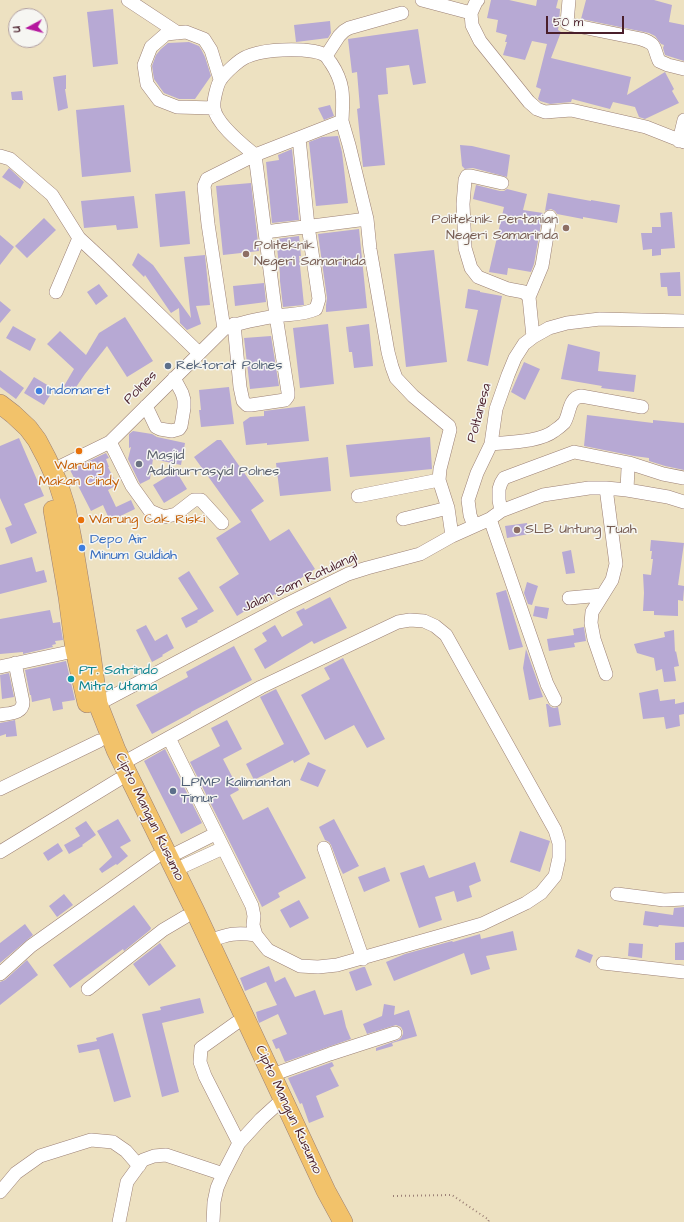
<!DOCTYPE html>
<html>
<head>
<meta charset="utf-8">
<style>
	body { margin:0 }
	#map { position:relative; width:684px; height:1222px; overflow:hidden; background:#ede1c1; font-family:"Architects Daughter",sans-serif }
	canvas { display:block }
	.north { position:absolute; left:8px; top:8px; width:40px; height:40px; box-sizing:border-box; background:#f6f6f2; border:1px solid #b1a0a2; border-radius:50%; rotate:263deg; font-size:11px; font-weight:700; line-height:16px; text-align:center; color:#4a1f2b }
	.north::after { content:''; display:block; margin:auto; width:14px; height:18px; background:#b5179e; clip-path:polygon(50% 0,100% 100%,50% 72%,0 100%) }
	.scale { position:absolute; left:546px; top:16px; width:78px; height:18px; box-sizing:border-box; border:2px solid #4a1f2b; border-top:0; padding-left:5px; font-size:12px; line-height:14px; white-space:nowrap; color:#4a1f2b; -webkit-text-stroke:3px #f6f6f2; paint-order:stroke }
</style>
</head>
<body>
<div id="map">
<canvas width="684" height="1222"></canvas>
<div class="north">U</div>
<div class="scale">50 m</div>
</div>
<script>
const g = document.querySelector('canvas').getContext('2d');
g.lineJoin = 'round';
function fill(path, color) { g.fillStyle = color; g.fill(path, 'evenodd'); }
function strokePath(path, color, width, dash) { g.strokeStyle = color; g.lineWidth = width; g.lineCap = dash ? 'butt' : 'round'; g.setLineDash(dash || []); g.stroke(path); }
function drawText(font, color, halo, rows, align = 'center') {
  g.font = font + ' "Architects Daughter",sans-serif'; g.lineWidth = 3; g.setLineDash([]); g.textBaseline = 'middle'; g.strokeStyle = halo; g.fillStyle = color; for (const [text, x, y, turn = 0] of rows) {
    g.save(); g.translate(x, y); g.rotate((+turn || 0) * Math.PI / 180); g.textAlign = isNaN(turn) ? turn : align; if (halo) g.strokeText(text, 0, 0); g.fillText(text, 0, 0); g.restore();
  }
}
const building = new Path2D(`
	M491 0H509L536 6 537 0H558L556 8 560 9 559 24 558 30 561 32 551 58 631 77 627 95 665 72 674 89 672 91 679 103 645 119 639 117 635 107 613 102 610 109 572 99 571 102 550 104 540 101 538 99 541 89 536 87 547 44 532 41 525 60 503 55 507 42H505L507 35 496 32 498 20 487 18Z
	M586 0H654L672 5 669 22 684 25V61L665 55 663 48 664 45 661 44 655 36 649 33 581 19Z
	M113 9 118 64 93 67 87 12Z
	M330 21 331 33 328 38 296 42 294 25Z
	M418 29 426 83 413 85 409 65 386 68 388 94 378 95 385 165 363 167 357 109 360 108 357 72 352 73 348 39Z
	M189 42 199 46 201 49 205 57 211 76 195 99H179L164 93 154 79 152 66 156 55 161 49 168 43Z
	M66 75V89H65L68 108 58 111 53 77Z
	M22 91 23 100H12L11 92Z
	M124 105 131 172 82 177 76 110Z
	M330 105 334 116 324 120 318 108Z
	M338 136 342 152 348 203 316 206 309 142 322 137Z
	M460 145 472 146 510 155 507 177 473 168 465 169 462 166Z
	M292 149 299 220 272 223 266 162 279 160 278 155Z
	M9 168 24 182 20 189 2 177Z
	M251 183 259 251 223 255 216 186Z
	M476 185 500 191H504L507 189 527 194 523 210 543 213 534 264 531 272 508 268 507 275 489 272 504 207 473 199Z
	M185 191 190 244 160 247 155 194Z
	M548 193 591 201V200L620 205 617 223 583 217V219L557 214 555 211 551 209 545 211Z
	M134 196 138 228 117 230 116 225 84 228 81 201Z
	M672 212 675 248 661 249V255L652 256V249L643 250 641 233H652V227H661L660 213Z
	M44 218 56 230 27 258 15 246Z
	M359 229 367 308 326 312V305L327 298 318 234Z
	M0 235 14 247 0 265Z
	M299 236 301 256H299L304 305 283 307 280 281V274L276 239Z
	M434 250 447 362 406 367 394 254Z
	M138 253 153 265 191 318 184 257 205 255 210 305 196 306 201 324 187 330 180 323 179 308 171 313 145 275 144 277 132 265Z
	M680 272 681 296H668L667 287H661L660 273Z
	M264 283 266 302 235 306 233 286Z
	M99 284 108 296 96 305 87 292Z
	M468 289 480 291V292L502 296 488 366 467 361 478 310 465 308Z
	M0 301 11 310 0 323Z
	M125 317 153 361 127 377 107 346 85 374 72 393 64 386 74 369 47 344 60 331 86 355 99 333Z
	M328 324 334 384 300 388 293 328Z
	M369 324 373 366 354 368 352 352H349L346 327Z
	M13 326 36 339 30 351 6 338Z
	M271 336 279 386 250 389 244 338Z
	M568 344 600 352 598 371 636 375 634 392 601 388 602 386 561 379Z
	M524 362 540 369 525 400 511 392Z
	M0 370 24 388 16 399 0 387Z
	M34 377 54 389 44 405 24 393Z
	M229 387 234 424 201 427 199 410H201L199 390Z
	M305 406 309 441 267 445V443L246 445 243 422 250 417 264 416V411Z
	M587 415 653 423V420L684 423V470L665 466 649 461V458L634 456 584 446Z
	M133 431 152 434 157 437 185 443 181 465 153 459 150 479 140 484 128 459 131 447 129 448V434Z
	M430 437 432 469 350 477 346 445Z
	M19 438 44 496 24 504 37 533 11 544 5 528 12 525 0 498V446Z
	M217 440H221L264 501 251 510 270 541 289 529 315 569 275 595V594L264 601V599L237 616 219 587 239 574 216 538 241 522 194 457Z
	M106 453 109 458 106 459 109 467H108L117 485 108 490 116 507 131 500 135 509 110 521 103 505 91 511 70 470Z
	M328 457 331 491 280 496 276 463Z
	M176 471 187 489 164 503 153 485Z
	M527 523 529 534 507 538 505 526Z
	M651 540 684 543 678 585 684 586V589L683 601 678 600V616L654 615V611H643L644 593 643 574 651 575 653 559H651L652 551H650Z
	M571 550 575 573 566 574 562 552Z
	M32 557 36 572 44 570 47 582 0 594V565Z
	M189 571 214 611 197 621 198 622 186 628 181 618 198 609 178 578Z
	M527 582 538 586 532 605 528 604 524 593Z
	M506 590 523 647 509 650 496 593Z
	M330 597 347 628 314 644 312 641 265 669 254 649 267 641 262 633 275 625 282 637 303 625 296 612 304 608 305 610Z
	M535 606 549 608 547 619 533 616Z
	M50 610 53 623 60 622 63 640 55 641 56 644 52 645 53 647 23 654V652L0 654V619Z
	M146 625 155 641 167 634 174 648 162 655 163 656 152 662 136 630Z
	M584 627 586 641 574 643 575 647 549 651 547 639 574 635 573 629Z
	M674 630 675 652 676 651 679 666 674 667 676 681 664 682 662 669 656 671 654 658 637 653 634 644 665 637 664 632Z
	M234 646 252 680 191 712V713L152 734 136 705 188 677 186 672Z
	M526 649 543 697 529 700 523 668Z
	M343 658 385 739 367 748 354 725 325 740 301 695 330 679 324 668Z
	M66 661 75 700 62 702 63 709 53 711 50 698 32 702 31 695H30L25 670Z
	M9 673 14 697 2 699 0 675Z
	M276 689 310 754 294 763 293 760 254 780 246 764 284 744 260 697Z
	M658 689 660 701 675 699V704L684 702V714L679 715 680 726 666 729 664 717 643 719 639 693Z
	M546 704H548L551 707 554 708 558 707 561 725 549 727Z
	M15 720 17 736 6 737V734L0 736V723Z
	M227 720 242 749 223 759 239 790 230 795 243 820 268 807 306 878 278 893 280 897 262 907 190 762 220 746 211 728Z
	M165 749 202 823 181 834 144 761Z
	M308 762 326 770 318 787 300 780Z
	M118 819 131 841 120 847 128 856 117 865 116 864 102 873 99 869 112 857 97 831Z
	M334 819 359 866 343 874 339 866 331 845 329 842 325 840 319 827Z
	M86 821 96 835 82 845 83 846 69 854 64 845 80 836 75 828Z
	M520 831 550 841 540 872 510 862Z
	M58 843 63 851 48 861 43 853Z
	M475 862 481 881 469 886 472 897 457 902 454 891 435 897 442 920 419 928 400 873 424 865 429 878Z
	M385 867 390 881 364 892 358 877Z
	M64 894 73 905 57 917 49 906Z
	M299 900 309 918 290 928 280 910Z
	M134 905 151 928 150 930 124 951 123 949 70 988 53 965Z
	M684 907V927L659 925 658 927 643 925 645 911 673 915 674 908Z
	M25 924 33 935 0 963V943Z
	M513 931 517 950 486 956 490 969 471 975 464 953 394 981 386 962 405 954 452 941 453 942 480 934 481 939Z
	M684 942V960H675V943Z
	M160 943 176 966 149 986 133 964Z
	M629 943 643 944 642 958 628 956Z
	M578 949 593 955 590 963 575 957Z
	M27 960 38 975 0 1005V982L5 980Z
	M269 966 275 982 285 977 295 997 315 990 324 1015 342 1010 346 1027 351 1039 285 1062 279 1048 276 1049 272 1040 287 1034 278 1014 259 1023 257 1017 256 1012 277 1005 266 982 245 991 240 978Z
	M363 967H365L372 985 356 991 349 972Z
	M200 998 204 1013 162 1023 179 1092 162 1097 142 1014 161 1010 160 1007Z
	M384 1004 395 1006 394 1015 409 1010 417 1036 392 1043 393 1046 376 1051V1048L398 1040 401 1038 403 1034V1031L401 1027 396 1025 367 1034 363 1024 382 1016Z
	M113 1033 131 1097 114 1102 99 1049 79 1053 77 1045 97 1041 96 1038Z
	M332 1062 334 1066 330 1068 339 1086 316 1096 324 1117 309 1123 302 1103 300 1104 288 1078Z`);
const path = new Path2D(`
	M393 1196 452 1195 489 1220 488 1222`);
const minor = new Path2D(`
	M128 0 178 33
	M422 0 471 13
	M478 0 476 2 471 13 472 25 480 41 529 102 537 109 545 112 571 110 646 127 684 142
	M569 0 567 23 572 25 641 39C657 44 653 47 659 61L668 65 684 69
	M326 56 339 36 344 31 349 28 402 13
	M214 108 177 107 159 100 147 84 144 65 151 47 166 34 186 32 204 39 211 50 220 79
	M679 141 684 120
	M0 156 10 159 52 195 79 238 107 264 199 353
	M502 183 471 176H467L465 180 463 204 465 248 471 268 478 277 508 289 524 292 529 297 533 337 549 328 567 323 600 319 684 321
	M265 232 367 219 370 249 388 352 392 367 396 378 413 396 449 426 450 430 440 469 439 480 358 496
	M56 292 79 238
	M529 297 542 266 550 217
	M234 324 240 387 243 401 247 405H251L285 400 288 396V392L276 316 255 155C243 145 216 124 214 108 213 102 217 84 221 79 225 73 239 60 246 57 261 50 286 49 303 50 310 51 320 51 326 56 328 58 329 61 331 63 345 84 343 98 342 121
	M224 329 208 224 204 186 207 179 255 155 342 121 349 145 367 219
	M146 406 156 427 160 429 172 431 179 429 181 426 184 408V400L182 393 174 378
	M110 442 132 486 150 511 164 517 176 514 194 500H201L222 523
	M491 444C509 442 540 442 554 431 557 429 561 426 564 423 570 415 568 398 581 396L642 407
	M53 470 110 442 224 329C240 322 259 319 276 316 290 314 303 315 316 309L319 299 308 226 299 138
	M606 488 616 564 612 580 592 612 591 623 594 639 606 674
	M627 490 628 468 629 463 663 474 684 478
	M448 508 452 536
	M501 511 499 500V489L501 483 504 478 520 472 574 452 629 463
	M403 519 448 508 439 480
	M490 519 547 684 555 700
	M474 526 470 515 468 500 477 473 491 444 496 409 508 375 515 358 524 344 533 337
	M569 598 602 595
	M0 667 83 649
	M98 704 285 605 348 574 367 568 420 554 452 536 490 519 501 511 543 495 589 488H606L627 490 668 497 684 502
	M0 715C9 713 23 714 23 702L15 663
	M123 763 261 687 398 622 410 620 424 621 435 626 446 635 555 830 559 843V858L555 876 541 893 526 903 482 924 337 965 318 967 300 966 268 950 256 935 253 925 254 916 252 906 169 738
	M0 789 99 741
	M324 848 363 959
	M0 852 118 780
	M169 857 215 834
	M175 870 223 848
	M617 894 664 900 684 899
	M209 941C228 934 236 932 256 935
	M603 963 684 972
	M0 974 31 946 156 857
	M88 989 163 930 185 917
	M236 1023 201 1048 200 1062 205 1076 239 1143
	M272 1075 330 1054 395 1033
	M0 1192 16 1173 40 1156 91 1140 113 1142 126 1151 139 1166
	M119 1222 127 1182 143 1160 154 1156 166 1155 223 1174
	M213 1222 214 1202 217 1188 223 1174 239 1143 261 1119 283 1099`);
const highway = new Path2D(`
	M0 404 13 414 28 428 37 440 47 459 58 483 66 508 73 544 90 647 98 704 116 750 195 911 326 1191 343 1222
	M53 510 68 597 75 650 87 703`);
const markers = [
	[566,228,4,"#8d6e63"],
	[246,254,4,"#8d6e63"],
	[168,366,4,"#5c6f8a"],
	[39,391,4,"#3f7fe0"],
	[79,451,4,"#e8710a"],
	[139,464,4,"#6b7280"],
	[81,520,4,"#e8710a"],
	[517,530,4,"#8d6e63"],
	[82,548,4,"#3f7fe0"],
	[71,679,4,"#0f9aa8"],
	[173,791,4,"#5c6f8a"]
];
const educationNames = [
	["Politeknik Pertanian",558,220,"right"],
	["Negeri Samarinda",558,236,"right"],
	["Politeknik",254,246],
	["Negeri Samarinda",254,262],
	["SLB Untung Tuah",525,530]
];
const serviceNames = [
	["Rektorat Polnes",176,366],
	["LPMP Kalimantan",181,783],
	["Timur",181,799]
];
const streetNames = [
	["Polnes",141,388,-45],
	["Poltanesa",480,413,-75],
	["Jalan Sam Ratulangi",300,583,-25],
	["Cipto Mangun Kusumo",149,817,64],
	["Cipto Mangun Kusumo",288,1110,65]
];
const shopNames = [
	["Indomaret",47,391],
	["Depo Air",90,540],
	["Minum Quldiah",90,556]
];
const worshipNames = [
	["Masjid",147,456],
	["Addinurrasyid Polnes",147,472]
];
const foodNames = [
	["Warung",79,466],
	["Makan Cindy",79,482],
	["Warung Cak Riski",89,520,"left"]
];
const cultureNames = [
	["PT. Satrindo",79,671],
	["Mitra Utama",79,687]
];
fill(building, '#b7a9d4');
strokePath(minor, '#9c8076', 14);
strokePath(highway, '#9c8076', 20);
strokePath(path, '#9c8076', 2, [1, 3]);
strokePath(minor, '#fff', 13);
strokePath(highway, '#f2c26a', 19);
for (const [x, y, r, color] of markers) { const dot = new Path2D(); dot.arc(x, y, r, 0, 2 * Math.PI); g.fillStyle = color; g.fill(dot); strokePath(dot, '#f6f6f2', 1.5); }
drawText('14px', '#785e54', '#f6f6f2', educationNames, 'left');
drawText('14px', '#4e5e75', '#f6f6f2', serviceNames, 'left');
drawText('14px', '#4a1f2b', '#f6f6f2', streetNames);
drawText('14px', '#366cbe', '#f6f6f2', shopNames, 'left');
drawText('14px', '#5b616d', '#f6f6f2', worshipNames, 'left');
drawText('14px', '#c56008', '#f6f6f2', foodNames);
drawText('14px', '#0d838f', '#f6f6f2', cultureNames, 'left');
</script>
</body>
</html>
